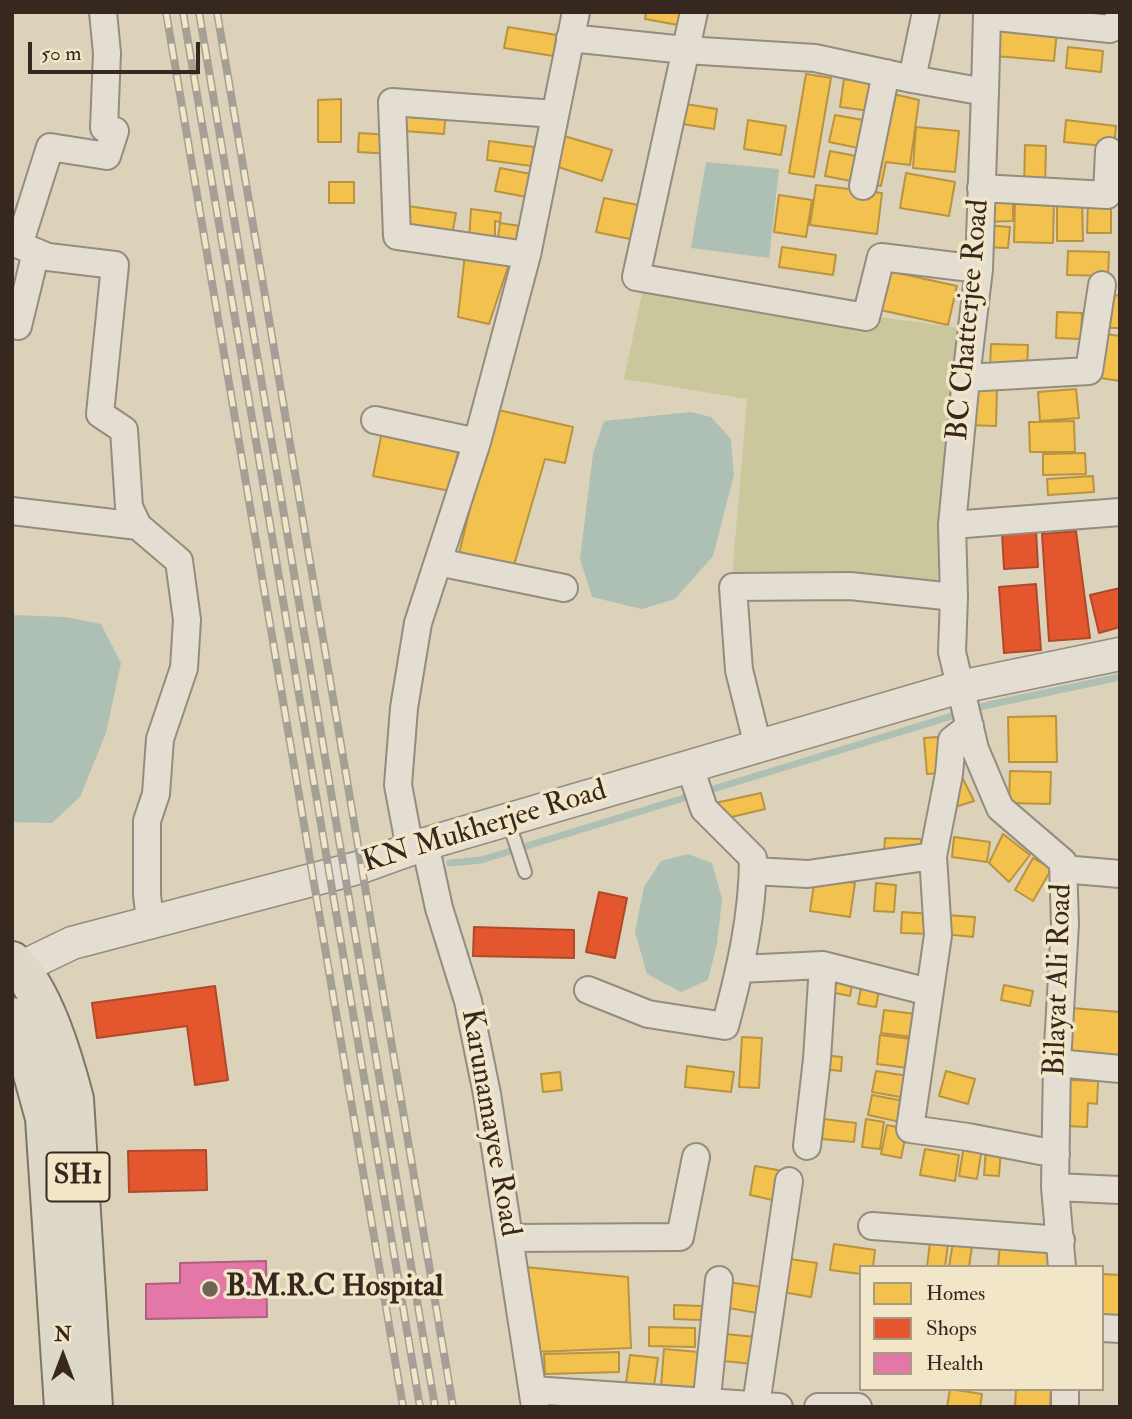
<!DOCTYPE html>
<html>
<head>
<meta charset="utf-8">
<style>
	body { margin:0 }
	#map { position:relative; width:1132px; height:1419px; overflow:hidden; background:#dbd2b9; font-family:"IM FELL Double Pica",serif }
	canvas { display:block }
	.frame { position:absolute; inset:0; border:14px solid #37281f; pointer-events:none }
	.legend { position:absolute; left:859px; top:1265px; width:245px; height:126px; box-sizing:border-box; background:#f1e6c8; border:2px solid #a79a84; margin:0; padding:9px 12px; list-style:none; font-size:21px; color:#37281f }
	.legend li { display:flex; align-items:center; gap:14px; height:35px }
	.legend b { width:35px; border:2px solid #a79a84 }
	.north { position:absolute; left:28px; top:1321px; width:70px; height:70px; -webkit-text-stroke:5px #f1e6c8; paint-order:stroke; rotate:0deg; font-size:19px; font-weight:700; line-height:28px; text-align:center; color:#37281f }
	.north::after { content:''; display:block; margin:auto; width:24px; height:32px; background:#37281f; clip-path:polygon(50% 0,100% 100%,50% 72%,0 100%) }
	.scale { position:absolute; left:28px; top:42px; width:172px; height:32px; box-sizing:border-box; border:4px solid #37281f; border-top:0; padding-left:9px; font-size:21px; line-height:24px; white-space:nowrap; color:#37281f; -webkit-text-stroke:5px #f1e6c8; paint-order:stroke }
</style>
</head>
<body>
<div id="map">
<canvas width="1132" height="1419"></canvas>
<div class="frame"></div>
<ul class="legend">
<li><b style="height:19px;background:#f2c14e"></b>Homes</li>
<li><b style="height:19px;background:#e4572e"></b>Shops</li>
<li><b style="height:19px;background:#e377a8"></b>Health</li>
</ul>
<div class="north">N</div>
<div class="scale">50 m</div>
</div>
<script>
const g = document.querySelector('canvas').getContext('2d');
g.lineJoin = 'round';
function fill(path, color) { g.fillStyle = color; g.fill(path, 'evenodd'); }
function strokePath(path, color, width, dash) { g.strokeStyle = color; g.lineWidth = width; g.lineCap = dash ? 'butt' : 'round'; g.setLineDash(dash || []); g.stroke(path); }
function drawText(font, color, halo, rows, align = 'center') {
  g.font = font + ' "IM FELL Double Pica",serif'; g.lineWidth = 7; g.setLineDash([]); g.textBaseline = 'middle'; g.strokeStyle = halo; g.fillStyle = color; for (const [text, x, y, turn = 0] of rows) {
    g.save(); g.translate(x, y); g.rotate((+turn || 0) * Math.PI / 180); g.textAlign = isNaN(turn) ? turn : align; if (halo) g.strokeText(text, 0, 0); g.fillText(text, 0, 0); g.restore();
  }
}
const green = new Path2D(`
	M644 285 967 329 947 590 732 577 747 399 624 379Z`);
const water = new Path2D(`
	M706 162 779 169 769 258 691 248Z
	M691 412 711 417 731 439 734 475 713 556 675 599 642 609 592 597 580 559 593 454 604 421Z
	M12 615 65 617 101 624 121 663 106 733 80 797 52 823 12 822Z
	M688 854 712 863 722 899 717 944 708 980 681 992 647 974 635 932 644 887 661 861Z`);
const homes = new Path2D(`
	M646 12H692L689 27 645 19Z
	M998 26 1057 31 1054 61 995 56Z
	M508 27 557 35 553 56 504 48Z
	M1068 47 1103 51 1101 72 1066 68Z
	M806 74 831 78 814 177 789 173Z
	M844 79 874 83 870 111 840 107Z
	M885 92 919 100 910 165 886 162 881 186 867 184Z
	M341 99V142H318V100Z
	M679 103 717 109 714 129 676 123Z
	M406 107 446 110 444 134 404 131Z
	M835 115 869 121 863 149 829 142Z
	M748 120 786 126 781 155 744 149Z
	M1066 120 1116 126 1114 147 1064 142Z
	M916 127 959 131 955 172 913 168Z
	M359 133 392 135 391 154 358 152Z
	M564 136 612 150 602 181 555 166Z
	M489 141 534 147 531 166 487 160Z
	M1025 145 1046 146 1045 187 1024 186Z
	M830 151 861 157 856 182 825 176Z
	M500 168 541 176 537 199 495 191Z
	M906 173 955 182 949 216 900 208Z
	M329 182H354V203H329Z
	M816 185 882 193 877 234 810 225Z
	M779 195 812 200 806 237 774 232Z
	M604 198 643 206 635 240 596 232Z
	M1013 200V221L982 222 981 201Z
	M1015 200H1054L1053 243 1014 242Z
	M1057 200H1082L1083 241H1057Z
	M1088 201 1111 202V233H1087Z
	M408 206 456 213 452 235 404 228Z
	M471 209 501 213 500 222 495 221V243L469 241Z
	M500 223 520 226 517 249 497 246Z
	M983 225 1010 227 1008 248 981 247Z
	M782 247 836 255 833 275 779 267Z
	M1068 251 1109 252 1108 276 1067 275Z
	M465 254 510 261 489 324 458 317Z
	M884 270 957 286 948 325 876 309Z
	M1103 293 1120 296V328H1098Z
	M1057 312 1082 313 1081 339 1056 338Z
	M1099 333 1120 336V381L1093 377Z
	M991 344 1028 345 1027 370 990 369Z
	M971 389H997L996 426 967 425Z
	M1076 389 1079 418 1040 421 1038 392Z
	M494 409 573 427 565 463 545 459 512 572 458 558Z
	M1074 421 1075 452H1030L1029 422Z
	M383 427 460 441 450 491 373 476Z
	M1085 453 1086 474 1043 475V454Z
	M1093 476 1094 492 1048 495 1047 479Z
	M1056 716 1057 762H1009L1008 717Z
	M938 737 941 773 927 774 924 738Z
	M954 761 974 801 946 810Z
	M1010 771 1051 772 1050 804 1009 803Z
	M761 793 765 809 719 820 715 803Z
	M1003 834 1030 855 1009 882 989 863Z
	M954 837 990 842 987 862 952 857Z
	M885 838 921 839V855L884 853Z
	M1033 858 1052 868 1033 901 1015 890Z
	M815 877 855 883 850 917 810 911Z
	M876 883 896 885 894 912 874 911Z
	M902 912 934 914 933 934 901 933Z
	M947 915 975 917 973 937 944 934Z
	M833 976 853 980 850 996 830 992Z
	M862 982 880 985 876 1007 858 1004Z
	M1004 985 1033 991 1030 1006 1001 1000Z
	M1072 1008 1120 1012V1058L1068 1055Z
	M884 1010 923 1015 920 1038 881 1033Z
	M880 1035 919 1040 916 1069 877 1064Z
	M742 1037 762 1038 759 1088 739 1087Z
	M823 1055 842 1057 841 1071 821 1069Z
	M687 1066 734 1072 731 1092 685 1087Z
	M876 1071 915 1077 912 1099 872 1092Z
	M946 1071 975 1079 968 1104 939 1096Z
	M560 1072 562 1090 543 1092 541 1074Z
	M1068 1080 1098 1081 1097 1104 1088 1103 1087 1127 1066 1126Z
	M872 1095 909 1102 905 1123 868 1115Z
	M824 1119 856 1123 854 1142 822 1139Z
	M866 1119 884 1122 880 1149 862 1147Z
	M887 1125 907 1129 901 1158 881 1154Z
	M965 1139 983 1142 977 1179 959 1176Z
	M986 1148 1001 1149 999 1176 984 1175Z
	M925 1149 959 1155 955 1181 920 1175Z
	M755 1166 783 1171 777 1201 750 1195Z
	M931 1234 949 1236 945 1267H927Z
	M954 1236 973 1239 969 1267H949Z
	M834 1244 875 1250 873 1267H861V1274L830 1270Z
	M1000 1245 1055 1250 1054 1267H998Z
	M783 1258 817 1263 811 1297 777 1291Z
	M525 1267 628 1277 631 1348 536 1352Z
	M1102 1274 1120 1275V1327L1102 1325Z
	M728 1282 768 1288 763 1314 723 1307Z
	M674 1305 702 1306 701 1320 674 1319Z
	M649 1327 695 1328V1347L649 1346Z
	M725 1334 756 1337 753 1364 723 1361Z
	M664 1349 699 1352 695 1390 661 1387Z
	M619 1352V1372L545 1374 544 1354Z
	M630 1355 658 1358 654 1386 626 1383Z
	M950 1389 982 1394 980 1407H947Z
	M1016 1389H1051L1050 1407H1015Z`);
const shops = new Path2D(`
	M1036 530 1038 567 1004 569 1002 532Z
	M1076 531 1090 638 1049 641 1042 534Z
	M1036 584 1041 650 1004 653 999 587Z
	M1120 588V627L1099 633 1090 595Z
	M599 892 627 898 615 958 586 952Z
	M474 927 574 930V958L473 956Z
	M215 986 228 1080 195 1085 187 1026 97 1038 92 1003Z
	M206 1150 207 1190 129 1192 128 1151Z`);
const health = new Path2D(`
	M266 1261 267 1317 146 1319V1284L180 1283V1263Z`);
const stream = new Path2D(`
	M450 863 481 860 988 705 1120 677`);
const service = new Path2D(`
	M508 820 525 872`);
const minor = new Path2D(`
	M694 12 636 277 866 317 881 257 979 269
	M926 12 912 79 985 92 979 269 966 378 952 525 954 597 952 652 975 749 1000 808 1063 862 1065 924 1057 1063 1055 1187 1062 1267
	M570 38 685 50 815 58 912 79
	M985 92 987 16 1110 29 1120 19
	M863 186 886 73
	M981 188 1107 195 1109 151
	M12 242 48 257 115 265 100 414 124 430 129 507 138 526 179 561 187 620 184 668 160 739 156 794 147 821V895L150 920
	M19 245 50 147 107 156 115 131 104 128 107 53 103 12
	M527 255 397 236 392 102 555 114
	M12 324 18 326 36 252
	M966 378 1089 371 1102 285
	M375 420 477 442
	M12 511 138 526
	M952 525 1120 512
	M438 562 564 588
	M970 726 952 740 949 774 933 856 938 935 910 1129 968 1137 1056 1154
	M758 746 739 670 733 587 850 586 954 597
	M425 844 439 908 468 1001 487 1094 535 1407
	M410 849 398 785 404 708 418 623 477 442 527 255 576 12
	M1063 869 1120 874
	M753 871 808 874 933 856
	M740 969 823 965 929 992
	M588 990 648 1014 725 1026C740 971 753 915 753 858L704 809 690 767
	M1057 1063 1120 1069
	M807 1146 817 1059 823 965
	M1055 1187 1120 1190
	M872 1226 1061 1240
	M509 1238 680 1237 696 1157
	M1102 1328 1120 1329
	M533 1390 779 1407
	M756 1405 789 1181
	M706 1407 719 1280
	M818 1407H858
	M1065 1407V1389`);
const tertiary = new Path2D(`
	M12 972 72 943 361 867 425 844 909 702 960 687 1120 654`);
const primary = new Path2D(`
	M12 961C43 987 64 1061 74 1099L93 1407
	M12 1017 29 1060 45 1118 64 1407`);
const rail = new Path2D(`
	M166 12 403 1407
	M183 12 420 1407
	M199 12 435 1407
	M217 12 453 1407`);
const markers = [
	[210,1289,9,"#706455"]
];
const shields = [
	[78,1177,63]
];
const shieldNames = [
	["SH1",78,1177]
];
const streetNames = [
	["BC Chatterjee Road",970,320,-85],
	["KN Mukherjee Road",485,828,-17],
	["Bilayat Ali Road",1060,980,-88],
	["Karunamayee Road",489,1123,80]
];
const poiNames = [
	["B.M.R.C Hospital",226,1289]
];
fill(green, '#cac79c');
fill(water, '#aec0b4');
fill(homes, '#f2c14e');
strokePath(homes, '#ba9340', 2);
fill(shops, '#e4572e');
strokePath(shops, '#b0492a', 2);
fill(health, '#e377a8');
strokePath(health, '#af5f7f', 2);
strokePath(stream, '#aec0b4', 7);
strokePath(service, '#948c7e', 16);
strokePath(minor, '#948c7e', 30);
strokePath(tertiary, '#948c7e', 35);
strokePath(primary, '#7c7669', 42);
strokePath(service, '#e3ded1', 12);
strokePath(minor, '#e3ded1', 26);
strokePath(tertiary, '#e3ded1', 32);
strokePath(primary, '#ded8c9', 38);
strokePath(rail, '#a5a095', 8);
strokePath(rail, '#f1e6c8', 5, [16]);
for (const [x, y, r, color] of markers) { const dot = new Path2D(); dot.arc(x, y, r, 0, 2 * Math.PI); g.fillStyle = color; g.fill(dot); strokePath(dot, '#f1e6c8', 2.5); }
for (const [x, y, w] of shields) { const box = new Path2D(); box.roundRect(x - w / 2, y - 24.5, w, 49, 5); g.fillStyle = '#f1e6c8'; g.fill(box); strokePath(box, '#37281f', 2); }
drawText('bold 28px', '#37281f', null, shieldNames);
drawText('30px', '#37281f', '#f1e6c8', streetNames);
drawText('bold 30px', '#37281f', '#f1e6c8', poiNames, 'left');
</script>
</body>
</html>
